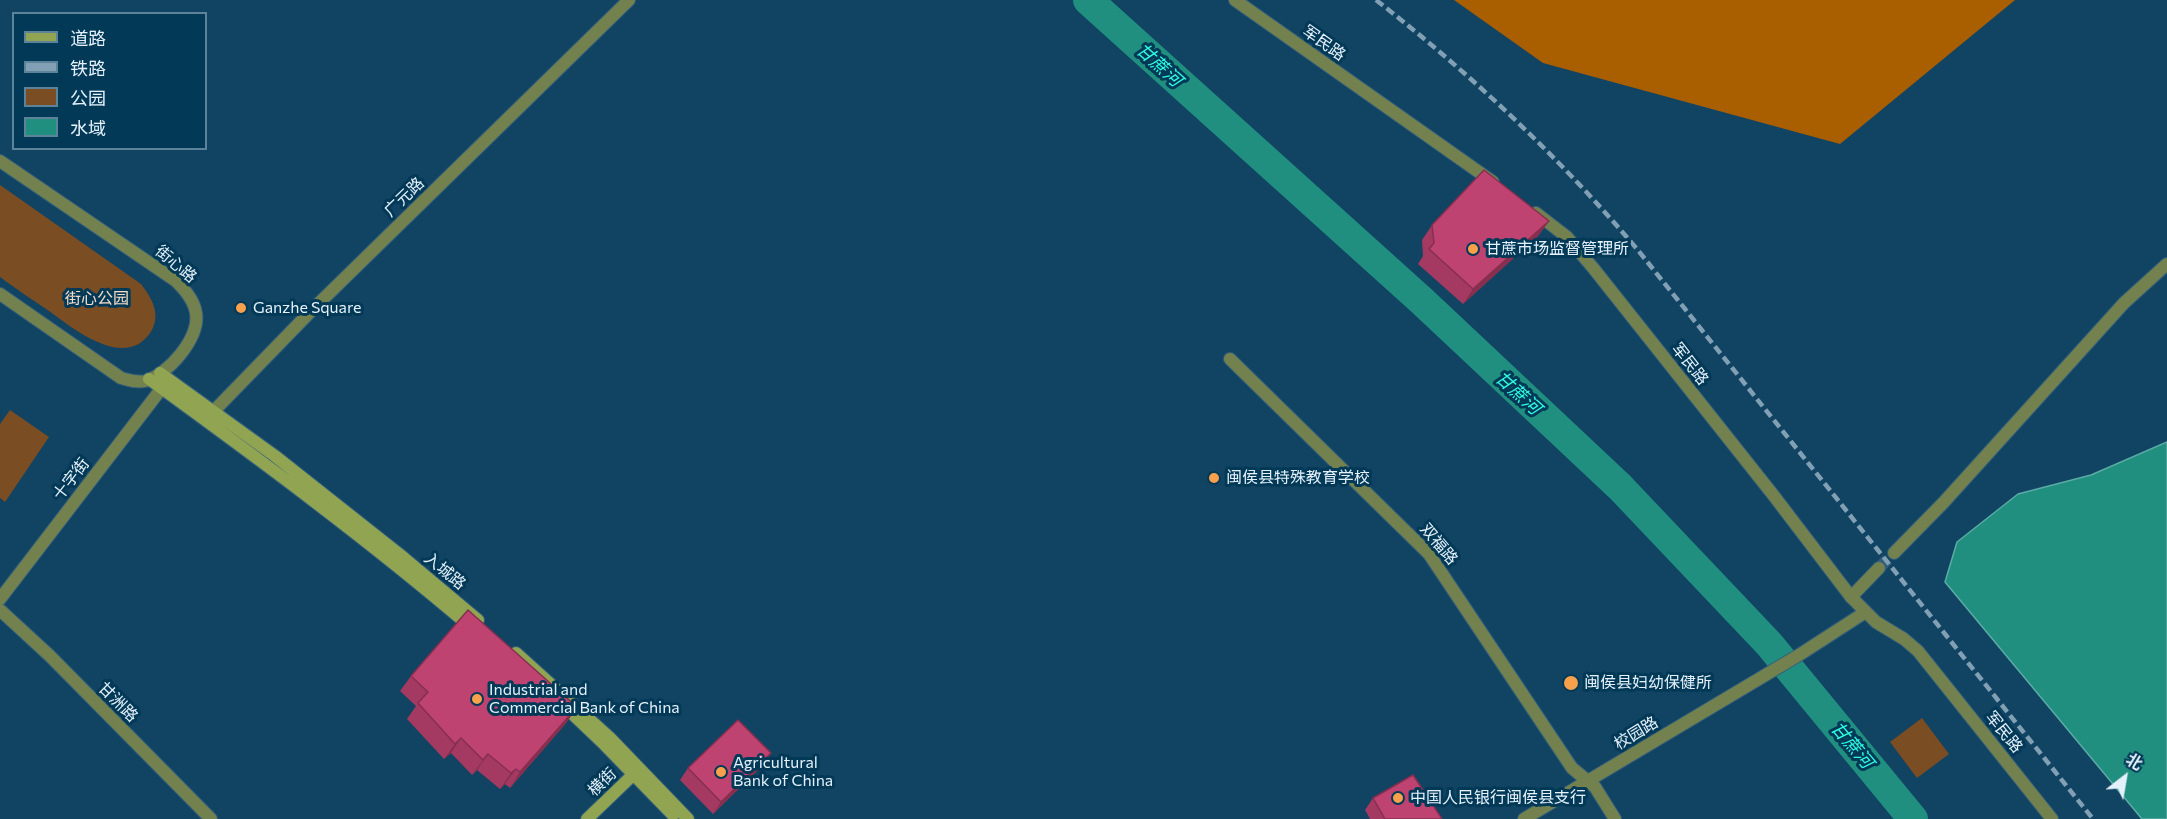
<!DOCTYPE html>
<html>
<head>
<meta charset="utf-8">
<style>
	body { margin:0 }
	#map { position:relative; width:2167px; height:819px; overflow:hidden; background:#114363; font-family:Commissioner,"Noto Sans SC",sans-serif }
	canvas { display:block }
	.legend { position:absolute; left:12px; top:12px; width:195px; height:138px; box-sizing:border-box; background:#023957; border:2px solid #5c8399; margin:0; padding:8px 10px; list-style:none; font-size:18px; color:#e4f1fb }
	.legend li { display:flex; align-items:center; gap:12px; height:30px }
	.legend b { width:30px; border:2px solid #5c8399 }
	.north { position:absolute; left:2095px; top:747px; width:60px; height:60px; -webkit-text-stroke:4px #023957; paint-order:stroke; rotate:31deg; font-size:16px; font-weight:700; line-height:24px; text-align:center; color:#e4f1fb }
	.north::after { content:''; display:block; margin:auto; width:21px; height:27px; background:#e4f1fb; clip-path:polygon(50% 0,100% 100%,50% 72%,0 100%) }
</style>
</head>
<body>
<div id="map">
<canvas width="2167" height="819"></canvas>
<ul class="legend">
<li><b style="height:8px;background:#90a452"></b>道路</li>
<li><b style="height:8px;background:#82a0b4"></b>铁路</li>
<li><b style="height:16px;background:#7b4d23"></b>公园</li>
<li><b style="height:16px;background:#208f80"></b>水域</li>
</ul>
<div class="north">北</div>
</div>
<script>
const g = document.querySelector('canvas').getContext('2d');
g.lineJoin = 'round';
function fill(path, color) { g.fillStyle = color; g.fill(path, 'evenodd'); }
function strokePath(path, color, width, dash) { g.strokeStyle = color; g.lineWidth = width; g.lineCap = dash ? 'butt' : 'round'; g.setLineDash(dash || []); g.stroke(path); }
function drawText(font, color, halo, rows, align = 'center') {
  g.font = font + ' Commissioner,"Noto Sans SC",sans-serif'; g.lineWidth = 6; g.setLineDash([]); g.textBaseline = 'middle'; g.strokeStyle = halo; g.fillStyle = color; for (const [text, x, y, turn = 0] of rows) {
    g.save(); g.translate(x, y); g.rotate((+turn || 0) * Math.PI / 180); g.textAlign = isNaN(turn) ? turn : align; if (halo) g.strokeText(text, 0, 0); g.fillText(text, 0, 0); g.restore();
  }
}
const green = new Path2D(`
	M0 185 141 284C151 297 161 313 152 330 127 372 75 330 49 311 33 300 16 289 0 277Z
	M10 410 49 437 5 502 0 498V424Z
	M1922 718 1949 754 1917 778 1890 742Z`);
const forest = new Path2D(`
	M1454 0H2015L1840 144 1543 63Z`);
const water = new Path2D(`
	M2167 442V819H2142L1945 582 1957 542 2018 494 2091 475Z`);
const river = new Path2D(`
	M1088 0 1422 301 1620 487 1769 644 1913 819`);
const minorTunnel = new Path2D(`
	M1879 568 1894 553`);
const minor = new Path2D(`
	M1894 553 1944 502 2124 303 2167 264
	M1851 597 1879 568`);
const tertiary = new Path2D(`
	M1235 0 1493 182
	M0 161 176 281C185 290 194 300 196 313 200 338 168 375 145 381 136 383 129 380 121 378L0 294
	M1536 213 1567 237 1594 269 1774 496 1851 597 1876 622 1904 639 1918 651 2052 819
	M1230 359 1429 554 1572 768 1595 787 1615 819
	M208 417 314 308 629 0
	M0 599 168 380
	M0 610 50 656 211 819
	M1524 819 1799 655 1864 613`);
const secondary = new Path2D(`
	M160 373 275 456 404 558 478 620
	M149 379C259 459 369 540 473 629
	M516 653 610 738 688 819
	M562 704 605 745 673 815
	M587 819 638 770`);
const rail = new Path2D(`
	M1376 0C1472 75 1559 157 1637 249L2093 819`);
const wall = new Path2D(`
	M1549 221 1538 236 1463 304 1418 264 1423 256 1422 240 1432 225Z
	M411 676 567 722 510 788 505 784 500 789 477 770 472 775 451 753 444 759 407 719 416 706 400 691Z
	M763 765 713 814 680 780 688 768Z
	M1373 798 1442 819H1370L1365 810Z`);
const shadedWall = new Path2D(`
	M1549 221 1538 236 1463 304 1473 289Z
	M577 707 567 722 510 788 520 772Z
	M461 738 451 753 444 759 455 744Z
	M771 753 763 765 713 814 721 802Z
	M488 754 477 770 472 775 483 760Z
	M516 769 505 784 500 789 511 773Z`);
const building = new Path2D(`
	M1484 170 1549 221 1473 289 1429 249 1434 243 1432 225Z
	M468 610 577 707 520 772 516 769 511 773 488 754 483 760 461 738 455 744 418 703 428 692 411 676Z
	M738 720 771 753 721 802 688 768Z
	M1413 775 1442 819H1385L1373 798Z`);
const markers = [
	[1473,249,6,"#f9a04c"],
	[241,308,6,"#f9a04c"],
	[1214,478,6,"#f9a04c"],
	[1571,683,8,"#f9a04c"],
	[477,699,6,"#f9a04c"],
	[721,772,6,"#f9a04c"],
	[1398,798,6,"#f9a04c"]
];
const streetNames = [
	["军民路",1324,43,35],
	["广元路",404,197,-44],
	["街心路",176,264,40],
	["军民路",1690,364,52],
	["十字街",71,479,-52],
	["双福路",1439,544,50],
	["入城路",445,571,39],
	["甘洲路",118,702,45],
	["军民路",2004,732,51],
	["校园路",1636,733,-31],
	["横街",602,782,-44]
];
const poiNames = [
	["甘蔗市场监督管理所",1485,249],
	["Ganzhe Square",253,308],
	["闽侯县特殊教育学校",1226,478],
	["闽侯县妇幼保健所",1584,683],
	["Industrial and",489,690],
	["Commercial Bank of China",489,708],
	["Agricultural",733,763],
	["Bank of China",733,781],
	["中国人民银行闽侯县支行",1410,798]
];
const parkNames = [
	["街心公园",97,299]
];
const waterNames = [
	["甘蔗河",1159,65,42],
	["甘蔗河",1518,393,42],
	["甘蔗河",1852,745,50]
];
fill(green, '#7b4d23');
fill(forest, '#a95f00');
fill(water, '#208f80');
strokePath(water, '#5baca5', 1.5);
strokePath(river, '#208f80', 30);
strokePath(minorTunnel, '#315d7a', 12, [12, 6]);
strokePath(minor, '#335f7b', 14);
strokePath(tertiary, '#335f7b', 14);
strokePath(secondary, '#335f7b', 14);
strokePath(minor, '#73814e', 12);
strokePath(tertiary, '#73814e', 12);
strokePath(secondary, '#90a452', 12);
strokePath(rail, '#82a0b4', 4.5, [9, 4.5]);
fill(wall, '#a43a61');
fill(shadedWall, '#862f4f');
fill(building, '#bf4371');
strokePath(building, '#862f4f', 1.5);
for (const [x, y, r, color] of markers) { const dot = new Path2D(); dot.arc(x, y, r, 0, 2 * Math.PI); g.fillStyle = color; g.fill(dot); strokePath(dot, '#023957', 2); }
drawText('16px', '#e4f1fb', '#023957', streetNames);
drawText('16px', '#e4f1fb', '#023957', poiNames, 'left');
drawText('16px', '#f5dcc8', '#023957', parkNames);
drawText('italic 18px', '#2efde2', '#023957', waterNames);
</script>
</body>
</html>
